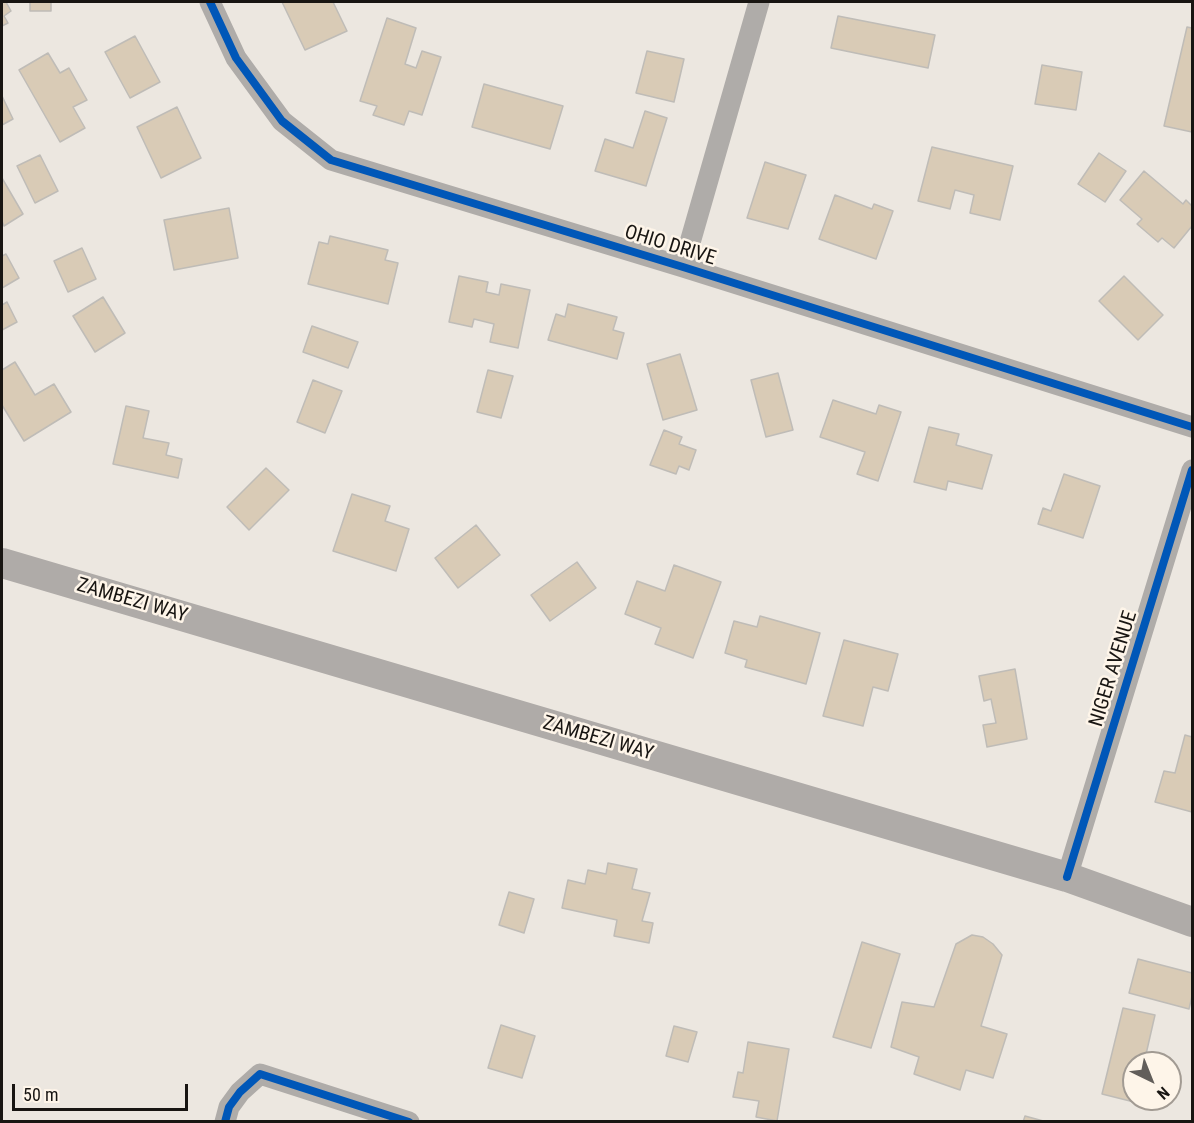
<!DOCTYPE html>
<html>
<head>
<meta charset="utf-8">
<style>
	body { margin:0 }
	#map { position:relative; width:1194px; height:1123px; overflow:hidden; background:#ece7e0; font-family:"Roboto Condensed",sans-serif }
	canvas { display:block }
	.frame { position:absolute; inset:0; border:3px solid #181512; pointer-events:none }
	.north { position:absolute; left:1122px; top:1051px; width:60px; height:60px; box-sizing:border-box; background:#fef5e9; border:2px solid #a29b93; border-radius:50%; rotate:137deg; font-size:16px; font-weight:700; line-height:24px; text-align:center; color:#181512 }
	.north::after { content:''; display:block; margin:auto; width:21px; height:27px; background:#625e5a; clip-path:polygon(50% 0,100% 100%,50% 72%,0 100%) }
	.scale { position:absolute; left:12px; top:1084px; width:176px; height:27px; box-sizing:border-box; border:3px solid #181512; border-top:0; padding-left:8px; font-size:18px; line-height:21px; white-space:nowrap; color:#181512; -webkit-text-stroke:4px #fef5e9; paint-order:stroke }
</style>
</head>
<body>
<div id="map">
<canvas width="1194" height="1123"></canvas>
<div class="frame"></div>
<div class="north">N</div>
<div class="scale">50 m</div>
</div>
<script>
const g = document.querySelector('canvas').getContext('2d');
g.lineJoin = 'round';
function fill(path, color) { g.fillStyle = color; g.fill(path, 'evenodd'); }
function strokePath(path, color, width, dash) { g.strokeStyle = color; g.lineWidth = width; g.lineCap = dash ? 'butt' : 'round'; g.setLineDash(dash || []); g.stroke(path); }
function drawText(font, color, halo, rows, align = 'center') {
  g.font = font + ' "Roboto Condensed",sans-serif'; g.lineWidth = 5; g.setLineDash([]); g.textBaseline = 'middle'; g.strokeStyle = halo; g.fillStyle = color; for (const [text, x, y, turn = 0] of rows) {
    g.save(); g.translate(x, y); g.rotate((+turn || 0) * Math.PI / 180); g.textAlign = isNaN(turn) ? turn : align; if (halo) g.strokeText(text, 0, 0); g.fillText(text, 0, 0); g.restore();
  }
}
const building = new Path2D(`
	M2 2H6L11 11 4 16 8 23 2 26Z
	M30 2H51V11H30Z
	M282 2H333L347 31 305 50Z
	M838 16 935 35 928 68 831 48Z
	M387 18 416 28 405 64 416 68 422 51 441 57 422 115 409 111 404 125 373 115 377 106 360 101Z
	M1187 27 1192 28V132L1164 126Z
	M135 36 160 82 130 98 105 52Z
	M647 51 684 59 674 102 636 93Z
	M48 53 60 73 69 68 87 100 73 107 85 128 60 142 19 70Z
	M1042 65 1082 72 1076 110 1035 104Z
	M484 84 563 106 550 149 472 127Z
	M2 96 13 119 2 125Z
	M177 107 201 158 161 178 137 127Z
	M645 111 667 118 646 186 595 171 605 139 633 148Z
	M932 147 1013 166 1000 220 970 213 974 195 955 190 950 209 918 201Z
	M1099 153 1126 171 1105 202 1078 184Z
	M40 155 58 191 35 203 17 166Z
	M765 162 806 175 788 229 747 218Z
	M1144 171 1183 204 1186 200 1192 206V226L1174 248 1162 238 1158 242 1137 224 1142 219 1120 200Z
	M2 178 23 214 4 226 2 221Z
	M835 195 872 209 874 204 893 211 876 259 819 239Z
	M229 208 238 258 174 270 164 220Z
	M330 236 388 250 385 260 398 263 388 304 308 284 319 242 328 244Z
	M82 248 96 279 68 292 54 261Z
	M6 254 19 278 2 288V256Z
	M459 276 488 282 486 292 499 295 501 284 530 290 518 348 490 342 494 324 474 319 472 327 449 322Z
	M1124 276 1163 315 1138 340 1099 301Z
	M103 297 125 333 95 352 73 316Z
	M7 302 17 322 2 330V305Z
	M568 304 617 317 613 330 624 333 617 359 548 340 556 314 565 317Z
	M312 326 358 342 348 368 303 352Z
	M680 354 697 410 663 420 647 364Z
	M15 362 35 395 54 384 71 412 24 441 2 405V370Z
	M488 370 513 376 501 418 477 412Z
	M778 373 793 430 766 437 751 380Z
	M313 380 342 391 325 433 297 422Z
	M833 400 876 414 879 405 901 412 878 481 857 474 865 452 820 437Z
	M126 406 149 411 143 438 169 443 166 455 182 459 178 478 113 464Z
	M929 427 959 434 956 445 992 455 982 489 948 481 946 490 914 482Z
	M664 430 682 437 679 444 696 450 689 470 679 466 676 474 650 465Z
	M266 468 289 490 249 530 227 507Z
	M1064 474 1100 486 1083 538 1038 524 1043 508 1051 511Z
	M352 494 390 506 385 521 409 529 396 571 333 551Z
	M476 525 500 555 458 588 435 558Z
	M577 562 596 588 550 621 531 595Z
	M674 565 721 582 693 658 655 644 661 628 625 614 637 581 665 591Z
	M760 616 820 633 806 684 745 667 747 660 725 653 734 621 757 627Z
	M844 640 898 654 888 691 873 687 863 726 823 716Z
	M1015 669 1027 739 987 747 983 725 996 723 991 699 984 701 979 676Z
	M1185 735 1192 737V812L1155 802 1164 771 1175 773Z
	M608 863 637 869 632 889 650 893 642 921 653 923 649 943 614 936 617 920 562 908 568 880 585 884 588 870 606 874Z
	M509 892 534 899 524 933 499 925Z
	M972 935 983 937 993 944 1002 955 981 1026 1007 1034 993 1078 966 1070 960 1090 914 1074 919 1057 891 1047 902 1002 934 1007 956 944Z
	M862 942 900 954 871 1048 833 1037Z
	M1138 959 1192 973V996L1189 1009 1129 993Z
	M1123 1008 1155 1015 1144 1063H1134V1102L1102 1094Z
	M501 1025 535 1036 522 1078 488 1068Z
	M674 1026 697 1032 688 1062 666 1056Z
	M748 1042 789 1049 777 1121 756 1117 759 1101 733 1097 738 1072 743 1073Z
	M1025 1116 1047 1122H1023Z`);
const street = new Path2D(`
	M210 2 236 58 282 121 331 160 683 267 1192 427
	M683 267 759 2
	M1067 877 1192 470
	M225 1122 229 1107 240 1092 260 1074 409 1122`);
const secondary = new Path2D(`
	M2 563 1067 877 1192 922`);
const cycleway = new Path2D(`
	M210 2 236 58 282 121 331 160 683 267 1192 427
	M1067 877 1192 470
	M225 1122 229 1107 240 1092 260 1074 409 1122`);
const streetNames = [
	["OHIO DRIVE",670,246,17],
	["ZAMBEZI WAY",132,601,16],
	["NIGER AVENUE",1114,669,-73],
	["ZAMBEZI WAY",598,739,16]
];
fill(building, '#d9cbb6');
strokePath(building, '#bfbcb7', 1.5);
strokePath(street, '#afaca9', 21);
strokePath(secondary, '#afaba8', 30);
strokePath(cycleway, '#0057b8', 8);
drawText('20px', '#181512', '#fef5e9', streetNames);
</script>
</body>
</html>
